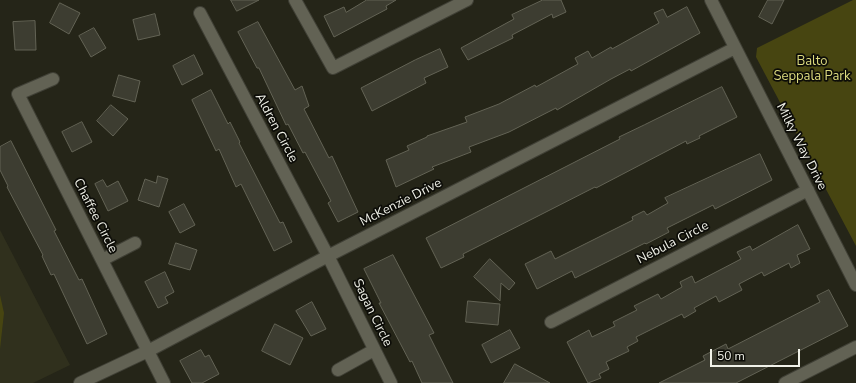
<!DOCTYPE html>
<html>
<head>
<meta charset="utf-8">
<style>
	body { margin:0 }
	#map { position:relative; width:856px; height:383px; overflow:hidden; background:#252518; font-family:"Nunito Sans",sans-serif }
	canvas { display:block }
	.scale { position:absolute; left:710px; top:349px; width:90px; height:18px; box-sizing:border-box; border:2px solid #f1f2e9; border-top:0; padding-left:5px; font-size:12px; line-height:14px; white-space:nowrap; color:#f1f2e9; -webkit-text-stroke:3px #0d0d08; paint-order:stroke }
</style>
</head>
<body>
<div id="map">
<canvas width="856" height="383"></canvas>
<div class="scale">50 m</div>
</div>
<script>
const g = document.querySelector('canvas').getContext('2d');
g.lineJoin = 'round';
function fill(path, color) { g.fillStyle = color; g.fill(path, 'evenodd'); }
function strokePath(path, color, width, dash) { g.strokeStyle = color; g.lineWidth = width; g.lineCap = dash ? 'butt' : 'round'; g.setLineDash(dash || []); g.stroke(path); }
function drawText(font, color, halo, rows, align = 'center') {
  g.font = font + ' "Nunito Sans",sans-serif'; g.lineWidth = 3.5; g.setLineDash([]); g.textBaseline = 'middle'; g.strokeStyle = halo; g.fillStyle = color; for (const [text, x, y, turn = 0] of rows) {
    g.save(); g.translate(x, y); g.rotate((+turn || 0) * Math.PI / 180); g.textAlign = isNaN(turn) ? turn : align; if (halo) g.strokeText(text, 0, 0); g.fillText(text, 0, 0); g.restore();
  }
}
const built = new Path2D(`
	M0 230 70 365 33 383H0Z`);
const green = new Path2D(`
	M853 0H856V246L756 57 757 48Z
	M0 295 4 313 0 349Z`);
const building = new Path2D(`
	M231 0H259L237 11Z
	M367 0H396L386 6 387 9 334 37 324 16 344 7 346 12Z
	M543 0H561L566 12 553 18 552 14 512 35 513 38 468 60 461 48 514 19 512 15Z
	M768 0H784L772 24 759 17Z
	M60 3 80 13 69 34 50 23Z
	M687 7 700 33 631 71 630 69 611 79 557 110 556 108 509 132 469 147 471 152 432 167 434 169 396 187 386 160 409 150 407 146 427 137V136L467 122 465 117 499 104 535 85 536 87 578 64 575 58 588 51 592 58 611 47 612 49 659 23 654 13 663 9 667 17Z
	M155 14 160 35 138 40 133 20Z
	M35 21 36 50H15L13 22Z
	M258 22 295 90 302 86 309 106 304 109 329 158 332 156 358 212 338 222 328 203 331 201 305 152 303 153 288 124 286 125 259 68H257L238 32Z
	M94 28 106 48 91 57 79 36Z
	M440 49 448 67 424 78 426 83 372 111 361 88 415 60Z
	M194 55 203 74 182 85 173 66Z
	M119 75 140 81 135 102 113 96Z
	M722 87 737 117 699 136 700 138 687 144 686 141 596 188 595 187 542 214 463 254 464 257 441 268 426 238 620 139 619 137 644 125Z
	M211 90 228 124 230 122 240 142 239 143 280 223 283 222 292 242 274 251 241 184 236 187 219 149 216 151 192 100Z
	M111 105 128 119 113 136 97 121Z
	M82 122 92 142 72 152 62 132Z
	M11 141 56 230 54 231 79 280 82 279 107 334 87 344 54 274 51 275 42 256 43 255 7 187 8 186 0 170V147Z
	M760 154 772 180 715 209 713 205 667 228 669 232 646 244 645 243 575 278 572 271 537 289 525 264 551 251 555 259 633 220 632 217 644 211 647 215 668 203 665 198Z
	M158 176 168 179 159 207 138 200 145 179 156 183Z
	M103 180 107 187 118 181 128 201 108 211 95 184Z
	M184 204 195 225 180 233 169 212Z
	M798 225 810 249 797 255 800 263 791 268 789 263 764 276 762 272 739 284 742 290 719 302 716 296 694 308 696 311 684 318 682 314 636 337 638 341 627 347 629 351 606 362 609 369 599 374 601 378 588 383 567 342 589 330 592 337 615 326 613 322 637 310 634 306 658 294 661 299 682 287 680 282 692 276 695 283 741 259 737 252 750 246 752 250Z
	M176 243 197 250 190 270 169 264Z
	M393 255 434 333 429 335 453 383H422L412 361 410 362 379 303H381L364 269Z
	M490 259 515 283 509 290 501 283 500 301 474 277Z
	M165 272 174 292 165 297 168 303 158 308 145 282Z
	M829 290 848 326 736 383H659L705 360 703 356 726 344 728 349 820 302 817 296Z
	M468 301 500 304 498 325 466 322Z
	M312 302 326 329 311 336 296 311Z
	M275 324 303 338 290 365 262 351Z
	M510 330 520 348 491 363 482 345Z
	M201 350 205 357 209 355 219 374 202 383H192L180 361Z
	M515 364 550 383H504Z`);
const minor = new Path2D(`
	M295 0 333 68 467 0
	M711 0 856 285
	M200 13 328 256 391 383
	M53 79 18 94 164 383
	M102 260 135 243
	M551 322 808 190
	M338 370 374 350
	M80 383 148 351 328 256 735 48
	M785 383 856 347`);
const parkNames = [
	["Balto",812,62],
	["Seppala Park",812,77]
];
const streetNames = [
	["Aldren Circle",276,128,62],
	["Milky Way Drive",801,147,63],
	["McKenzie Drive",401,203,-27],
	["Chaffee Circle",95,216,63],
	["Nebula Circle",673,243,-27],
	["Sagan Circle",372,313,64]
];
fill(built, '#30301d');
fill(green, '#474511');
fill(building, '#3d3d31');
strokePath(building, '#636355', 1);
strokePath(minor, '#404036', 14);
strokePath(minor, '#626254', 12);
drawText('13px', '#dcda7e', '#0d0d08', parkNames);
drawText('13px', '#f1f2e9', '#0d0d08', streetNames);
</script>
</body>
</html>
